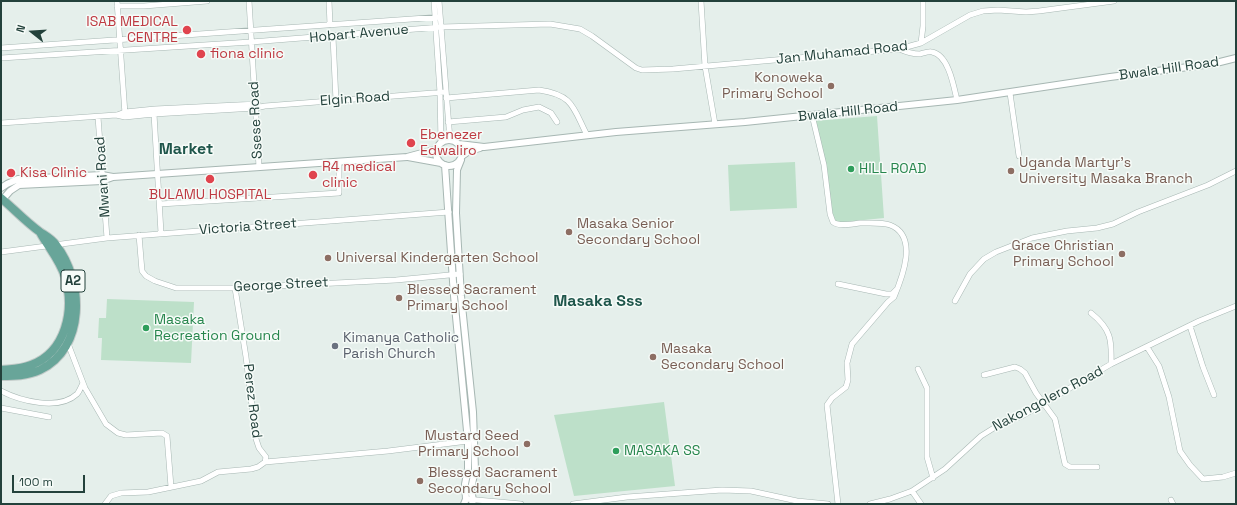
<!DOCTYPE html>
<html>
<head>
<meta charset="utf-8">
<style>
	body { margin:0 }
	#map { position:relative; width:1237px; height:505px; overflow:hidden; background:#e5efeb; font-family:"Space Grotesk",sans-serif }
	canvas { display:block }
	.frame { position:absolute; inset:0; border:2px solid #23413b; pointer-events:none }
	.north { position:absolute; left:12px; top:12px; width:40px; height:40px; -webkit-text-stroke:3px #f6fbf8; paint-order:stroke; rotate:287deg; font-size:11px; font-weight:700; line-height:16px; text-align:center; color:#23413b }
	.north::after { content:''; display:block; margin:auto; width:14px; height:18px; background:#23413b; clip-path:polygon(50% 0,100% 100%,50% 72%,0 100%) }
	.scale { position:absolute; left:12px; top:475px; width:73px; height:18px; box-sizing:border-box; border:2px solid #23413b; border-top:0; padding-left:5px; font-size:12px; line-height:14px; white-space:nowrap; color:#23413b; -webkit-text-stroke:3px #f6fbf8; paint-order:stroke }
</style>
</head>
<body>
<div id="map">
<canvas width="1237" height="505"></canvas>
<div class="frame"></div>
<div class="north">N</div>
<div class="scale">100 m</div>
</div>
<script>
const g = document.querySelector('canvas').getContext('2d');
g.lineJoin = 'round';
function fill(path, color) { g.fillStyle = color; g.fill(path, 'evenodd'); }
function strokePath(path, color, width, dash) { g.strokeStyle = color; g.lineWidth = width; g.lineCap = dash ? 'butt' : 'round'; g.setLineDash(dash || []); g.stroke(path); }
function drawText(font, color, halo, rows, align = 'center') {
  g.font = font + ' "Space Grotesk",sans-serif'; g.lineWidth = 3; g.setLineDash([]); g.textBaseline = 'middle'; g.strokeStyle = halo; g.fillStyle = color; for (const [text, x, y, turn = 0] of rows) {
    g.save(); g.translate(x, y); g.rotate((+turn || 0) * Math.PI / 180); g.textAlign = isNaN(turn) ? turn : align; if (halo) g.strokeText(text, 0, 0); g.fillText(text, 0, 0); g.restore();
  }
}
const green = new Path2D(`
	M877 116 884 218 834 223 830 216 814 121Z
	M795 162 797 208 730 211 728 165Z
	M107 299 194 302 191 363 101 360 102 338H98L99 318H106Z
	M664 402 675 486 574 496 554 415Z`);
const minor = new Path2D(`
	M117 1 125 114
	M249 1 259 167
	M329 1 330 25
	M434 1 440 93 441 143
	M439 1 450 140
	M701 1 705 66 715 124
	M117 6H144L207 1
	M333 37 336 101
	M921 43 923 26V1
	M1 48 440 17
	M899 49C906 52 912 54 920 54 924 53 929 51 932 52 949 55 954 88 957 100
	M1 58 251 42 441 27 550 24 580 29 592 36 636 68 642 70 673 69 899 49 921 43 970 15 983 11 998 10 1026 12 1039 11 1114 1
	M1010 93 1019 156
	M446 98 539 90C574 95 573 108 587 135
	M154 114 161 233
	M117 115 125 112 155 109 258 104
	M812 115 824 165 830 214 833 222C839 227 851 224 860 223 869 223 882 222 890 225 919 236 902 278 894 297L888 302 852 344 847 363 848 380 846 387 832 398 827 405 838 504
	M98 117 107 238
	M448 122 506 117 523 110 539 107 551 113 557 122
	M1 123 116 115 125 117 154 114 255 108 265 106 446 92
	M160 204 339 193V162
	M139 235 142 271 146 276 155 281 176 288H235L396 280 460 274
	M1 252 107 238 449 212
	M838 284 886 294H892L897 289
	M955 301 970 274 984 259 996 252 1032 238 1067 231 1097 228 1113 224 1138 212 1208 185 1236 171
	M1091 313C1111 329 1112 340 1111 364
	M1190 326 1203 367 1214 395
	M67 341 85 388 106 424 118 433 126 435 162 433 167 436 171 487
	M1147 347 1159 366 1169 397 1180 451 1190 465 1203 479 1223 477 1236 473
	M918 369 927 388V457L933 478
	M984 375 1015 367 1020 369 1025 373 1036 393 1055 419 1065 464 1070 467H1097
	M1 391C20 401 59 411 77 394 79 392 81 387 83 383
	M1 408 49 417
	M265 462 388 451 468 441
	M912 491 921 504
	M466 499 521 504
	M1171 500 1173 504
	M105 504 111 496 121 493 148 492 201 481 218 472 251 469 258 467 265 462 266 457 259 448 256 439 246 357 235 288
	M573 504 627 497 722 490 751 491 797 501 828 504
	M870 504 890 499 912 491 945 469 981 436 997 426 1022 416 1111 364 1199 321 1236 306`);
const tertiary = new Path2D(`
	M436 153a13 13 0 1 1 26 0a13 13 0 1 1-26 0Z
	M459 144 484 147 616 132 745 122 957 100 1110 77 1212 64 1236 58
	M462 156 469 151 480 148
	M408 157 441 163
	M461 160 457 170 456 213 461 296 473 412 475 470 471 489 473 500 472 504
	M445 165 454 296 468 441V469L465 484 466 499 464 504
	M1 188 7 184 18 179 102 175 113 177 407 157 437 149
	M3 199 10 191 19 185 102 181 113 177`);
const primary = new Path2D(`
	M1 198C14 209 26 222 40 232 46 236 52 239 56 245 84 281 86 348 40 370 27 376 14 376 1 376
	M1 370C11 369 22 369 31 365 66 352 75 310 65 277 61 262 49 248 41 234`);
const markers = [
	[187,30,5,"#e0444e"],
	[201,54,5,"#e0444e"],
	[831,86,4,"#8d6e63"],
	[411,143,5,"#e0444e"],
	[851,169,4,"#2e9e5b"],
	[1011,171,4,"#8d6e63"],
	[11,173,5,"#e0444e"],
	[313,175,5,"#e0444e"],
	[210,179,5,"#e0444e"],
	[569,232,4,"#8d6e63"],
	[1122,254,4,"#8d6e63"],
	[328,258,4,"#8d6e63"],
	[399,298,4,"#8d6e63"],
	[146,328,4,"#2e9e5b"],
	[335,346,4,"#6b7280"],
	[653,357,4,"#8d6e63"],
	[527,444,4,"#8d6e63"],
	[616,451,4,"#2e9e5b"],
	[420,481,4,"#8d6e63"]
];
const shields = [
	[73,281,24]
];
const shieldNames = [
	["A2",73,281]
];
const healthNames = [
	["ISAB MEDICAL",178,22,"right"],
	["CENTRE",178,38,"right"],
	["fiona clinic",210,54],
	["Ebenezer",420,135],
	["Edwaliro",420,151],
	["R4 medical",322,167],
	["clinic",322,183],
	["Kisa Clinic",20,173],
	["BULAMU HOSPITAL",210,195,"center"]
];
const streetNames = [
	["Hobart Avenue",359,34,-5],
	["Jan Muhamad Road",842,53,-6],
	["Bwala Hill Road",1169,69,-8],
	["Elgin Road",355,99,-4],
	["Bwala Hill Road",848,112,-6],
	["Ssese Road",256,120,-93],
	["Mwani Road",103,177,-94],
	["Victoria Street",248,227,-4],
	["George Street",281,285,-3],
	["Nakongolero Road",1048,399,-28],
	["Perez Road",252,401,83]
];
const educationNames = [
	["Konoweka",823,78,"right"],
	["Primary School",823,94,"right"],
	["Uganda Martyr's",1019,163],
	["University Masaka Branch",1019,179],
	["Masaka Senior",577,224],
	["Secondary School",577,240],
	["Grace Christian",1114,246,"right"],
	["Primary School",1114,262,"right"],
	["Universal Kindergarten School",336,258],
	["Blessed Sacrament",407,290],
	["Primary School",407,306],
	["Masaka",661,349],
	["Secondary School",661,365],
	["Mustard Seed",519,436,"right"],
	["Primary School",519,452,"right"],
	["Blessed Sacrament",428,473],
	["Secondary School",428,489]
];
const leisureNames = [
	["HILL ROAD",859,169],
	["Masaka",154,320],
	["Recreation Ground",154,336],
	["MASAKA SS",624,451]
];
const worshipNames = [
	["Kimanya Catholic",343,338],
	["Parish Church",343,354]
];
const quarterNames = [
	["Market",186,150],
	["Masaka Sss",598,302]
];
fill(green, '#bde0c9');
strokePath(minor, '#a7b7b3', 6);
strokePath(tertiary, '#a7b7b3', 8);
strokePath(primary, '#c1cac8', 10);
strokePath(minor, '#fff', 5);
strokePath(tertiary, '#fff', 6);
strokePath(primary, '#68a599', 8);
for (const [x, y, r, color] of markers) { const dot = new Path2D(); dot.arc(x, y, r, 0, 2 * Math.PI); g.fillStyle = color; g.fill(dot); strokePath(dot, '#f6fbf8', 1.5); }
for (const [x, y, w] of shields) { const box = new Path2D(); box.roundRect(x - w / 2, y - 11, w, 22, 3); g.fillStyle = '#f6fbf8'; g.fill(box); strokePath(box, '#23413b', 1); }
drawText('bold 13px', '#23413b', null, shieldNames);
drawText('14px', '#be3a42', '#f6fbf8', healthNames, 'left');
drawText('14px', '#23413b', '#f6fbf8', streetNames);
drawText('14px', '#785e54', '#f6fbf8', educationNames, 'left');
drawText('14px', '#27864d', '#f6fbf8', leisureNames, 'left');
drawText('14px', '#5b616d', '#f6fbf8', worshipNames, 'left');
drawText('bold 16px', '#1e554a', '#f6fbf8', quarterNames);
</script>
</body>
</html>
